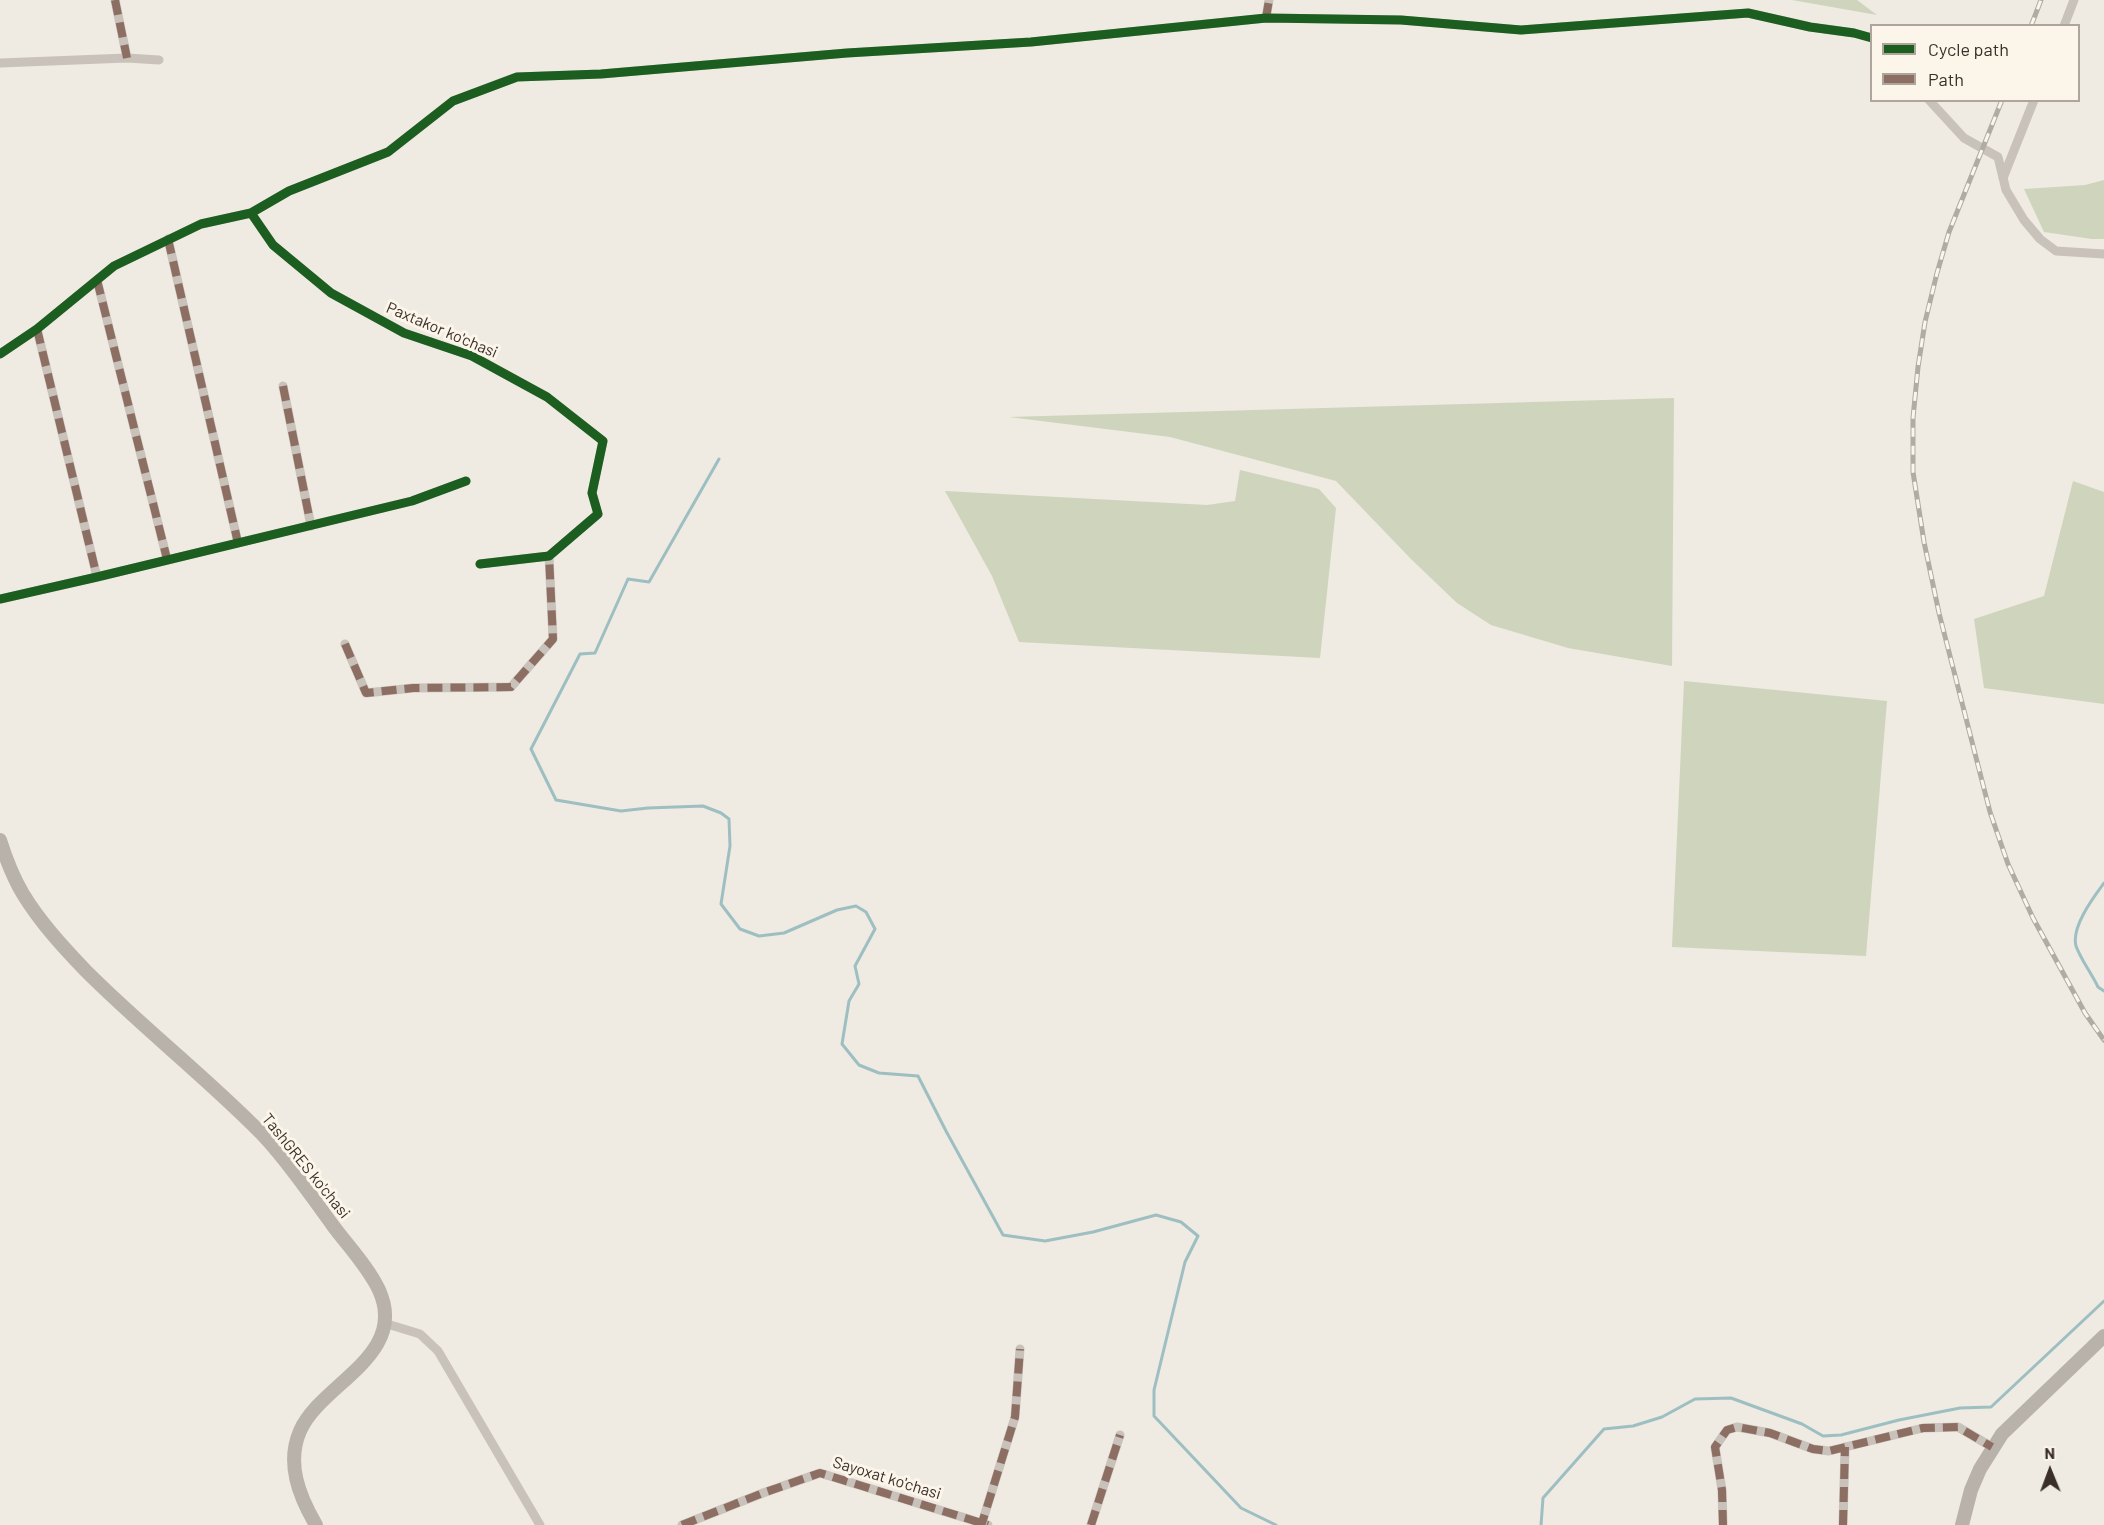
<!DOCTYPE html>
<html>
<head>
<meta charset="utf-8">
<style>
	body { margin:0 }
	#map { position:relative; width:2104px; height:1525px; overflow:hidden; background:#efeae2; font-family:Barlow,sans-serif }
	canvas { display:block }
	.legend { position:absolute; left:1870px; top:24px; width:210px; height:78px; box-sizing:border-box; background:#fbf5ea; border:2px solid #aea69d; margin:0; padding:8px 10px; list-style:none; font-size:18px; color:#3a2f29 }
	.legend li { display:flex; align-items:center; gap:12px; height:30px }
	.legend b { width:30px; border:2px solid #aea69d }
	.north { position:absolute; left:2020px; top:1441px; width:60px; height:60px; -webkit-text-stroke:4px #fbf5ea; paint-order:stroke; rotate:359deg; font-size:16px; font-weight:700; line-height:24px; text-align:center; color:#3a2f29 }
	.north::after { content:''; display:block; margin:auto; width:21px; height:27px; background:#3a2f29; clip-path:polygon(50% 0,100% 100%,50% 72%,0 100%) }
</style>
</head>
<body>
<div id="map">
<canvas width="2104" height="1525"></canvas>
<ul class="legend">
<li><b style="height:8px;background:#1b5e20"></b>Cycle path</li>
<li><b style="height:8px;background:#8d6e63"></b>Path</li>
</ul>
<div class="north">N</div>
</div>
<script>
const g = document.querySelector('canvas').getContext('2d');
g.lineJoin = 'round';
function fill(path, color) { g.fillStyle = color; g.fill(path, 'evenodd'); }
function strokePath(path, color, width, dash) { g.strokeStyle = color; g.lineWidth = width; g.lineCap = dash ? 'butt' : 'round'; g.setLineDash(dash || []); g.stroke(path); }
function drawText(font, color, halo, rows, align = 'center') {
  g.font = font + ' Barlow,sans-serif'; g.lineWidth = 6; g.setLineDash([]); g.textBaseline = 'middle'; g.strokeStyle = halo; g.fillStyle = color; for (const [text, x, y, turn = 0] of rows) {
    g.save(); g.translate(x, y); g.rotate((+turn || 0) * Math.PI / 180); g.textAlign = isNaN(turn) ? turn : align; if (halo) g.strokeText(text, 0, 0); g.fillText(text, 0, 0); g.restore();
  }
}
const green = new Path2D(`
	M1792 0H1857L1877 15Z
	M2104 180V239H2092L2044 232 2024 189 2085 185Z
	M1674 398 1672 666 1568 648 1491 625 1457 603 1411 559 1336 481 1170 437 1009 417Z
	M1240 470 1319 489 1336 508 1320 658 1019 642 992 576 945 491 1207 505 1235 501Z
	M2073 481 2104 492V704L1984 688 1974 619 2044 596Z
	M1684 681 1887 701 1866 956 1672 947Z`);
const stream = new Path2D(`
	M719 459 649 582 628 579 595 653 580 654 531 749 556 800 621 811 648 808 703 806 721 813 729 819 730 846 721 904 740 929 759 936 784 933 837 910 856 906 866 912 875 929 855 966 859 984 849 1001 842 1044 859 1065 879 1073 918 1076 946 1131 1003 1235 1045 1241 1093 1232 1156 1215 1181 1222 1198 1236 1185 1262 1154 1390V1416L1241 1508 1276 1525
	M2104 883C2093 898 2071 927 2076 946 2081 960 2092 974 2098 987L2104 991
	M1541 1525 1543 1498 1604 1429 1633 1426 1662 1417 1695 1399 1731 1398 1802 1424 1823 1436 1841 1435 1899 1420 1960 1408 1991 1407 2104 1301`);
const street = new Path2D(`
	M115 0 127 58
	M1266 18 1269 0
	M2064 26 2074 0
	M0 63 127 58 159 60
	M1929 100 1964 138 1998 157 2006 190 2024 220 2040 239 2056 251 2104 254
	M2003 178 2034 100
	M251 213 273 245 331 293 404 333 472 356 547 397 603 441 592 493 598 514 549 556 480 564
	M168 239 238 543
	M97 280 167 559
	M37 329 97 577
	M0 354 37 329 114 266 201 224 251 213 289 191 388 152 453 101 517 77 601 74 847 53 1031 42 1266 18 1401 20 1521 30 1748 13 1810 27 1854 33 1872 38
	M283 386 311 526
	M0 599 97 577 412 501 466 481
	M345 644 366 693 413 688 511 687 553 639 549 556
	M384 1323 420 1334 438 1351 540 1525
	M978 1524 982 1523 1015 1417 1020 1349
	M682 1525 763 1493 820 1473 988 1525
	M1091 1525 1120 1435
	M1723 1525 1722 1490 1715 1447 1727 1430 1737 1427 1770 1433 1813 1449 1829 1451 1923 1428 1958 1427 1992 1447
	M1843 1525 1845 1447`);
const secondary = new Path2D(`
	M0 840C6 859 13 877 23 894 40 922 63 947 86 971 143 1028 206 1077 262 1134 289 1162 311 1196 334 1227 349 1247 368 1267 379 1290 409 1356 321 1383 300 1431 286 1463 299 1496 316 1525
	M1962 1525 1971 1490 1980 1469 2002 1434 2104 1336`);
const rail = new Path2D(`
	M2031 26 2041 0
	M2002 100 1949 232 1937 273 1925 322 1918 367 1913 418V472L1924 542 1939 613 1990 812 2008 864 2033 918 2085 1013 2104 1040`);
const quiet = new Path2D(`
	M115 0 127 58
	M1266 18 1269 0
	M168 239 238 543
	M97 280 167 559
	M37 329 97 577
	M283 386 311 526
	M345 644 366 693 413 688 511 687 553 639 549 556
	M682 1525 763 1493 820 1473 988 1525
	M976 1525 982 1523 1015 1417 1020 1349
	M1091 1525 1120 1435
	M1723 1525 1722 1490 1715 1447 1727 1430 1737 1427 1770 1433 1813 1449 1829 1451 1923 1428 1958 1427 1992 1447
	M1843 1525 1845 1447`);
const cycleway = new Path2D(`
	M251 213 273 245 331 293 404 333 472 356 547 397 603 441 592 493 598 514 549 556 480 564
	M0 354 37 329 114 266 201 224 251 213 289 191 388 152 453 101 517 77 601 74 847 53 1031 42 1266 18 1401 20 1521 30 1748 13 1810 27 1854 33 1872 38
	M0 599 97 577 412 501 466 481`);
const streetNames = [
	["Paxtakor ko'chasi",442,330,23],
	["TashGRES ko'chasi",306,1166,51],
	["Sayoxat ko'chasi",887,1478,17]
];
fill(green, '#ced5bc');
strokePath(stream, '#9dbfc1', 3);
strokePath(street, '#c8c2bb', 9);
strokePath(secondary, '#b9b2ab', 14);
strokePath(rail, '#b0aba5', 5);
strokePath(rail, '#fbf5ea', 3, [9]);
strokePath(quiet, '#8d6e63', 8, [15, 8]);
strokePath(cycleway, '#1b5e20', 9);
drawText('16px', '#3a2f29', '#fbf5ea', streetNames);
</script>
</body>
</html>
